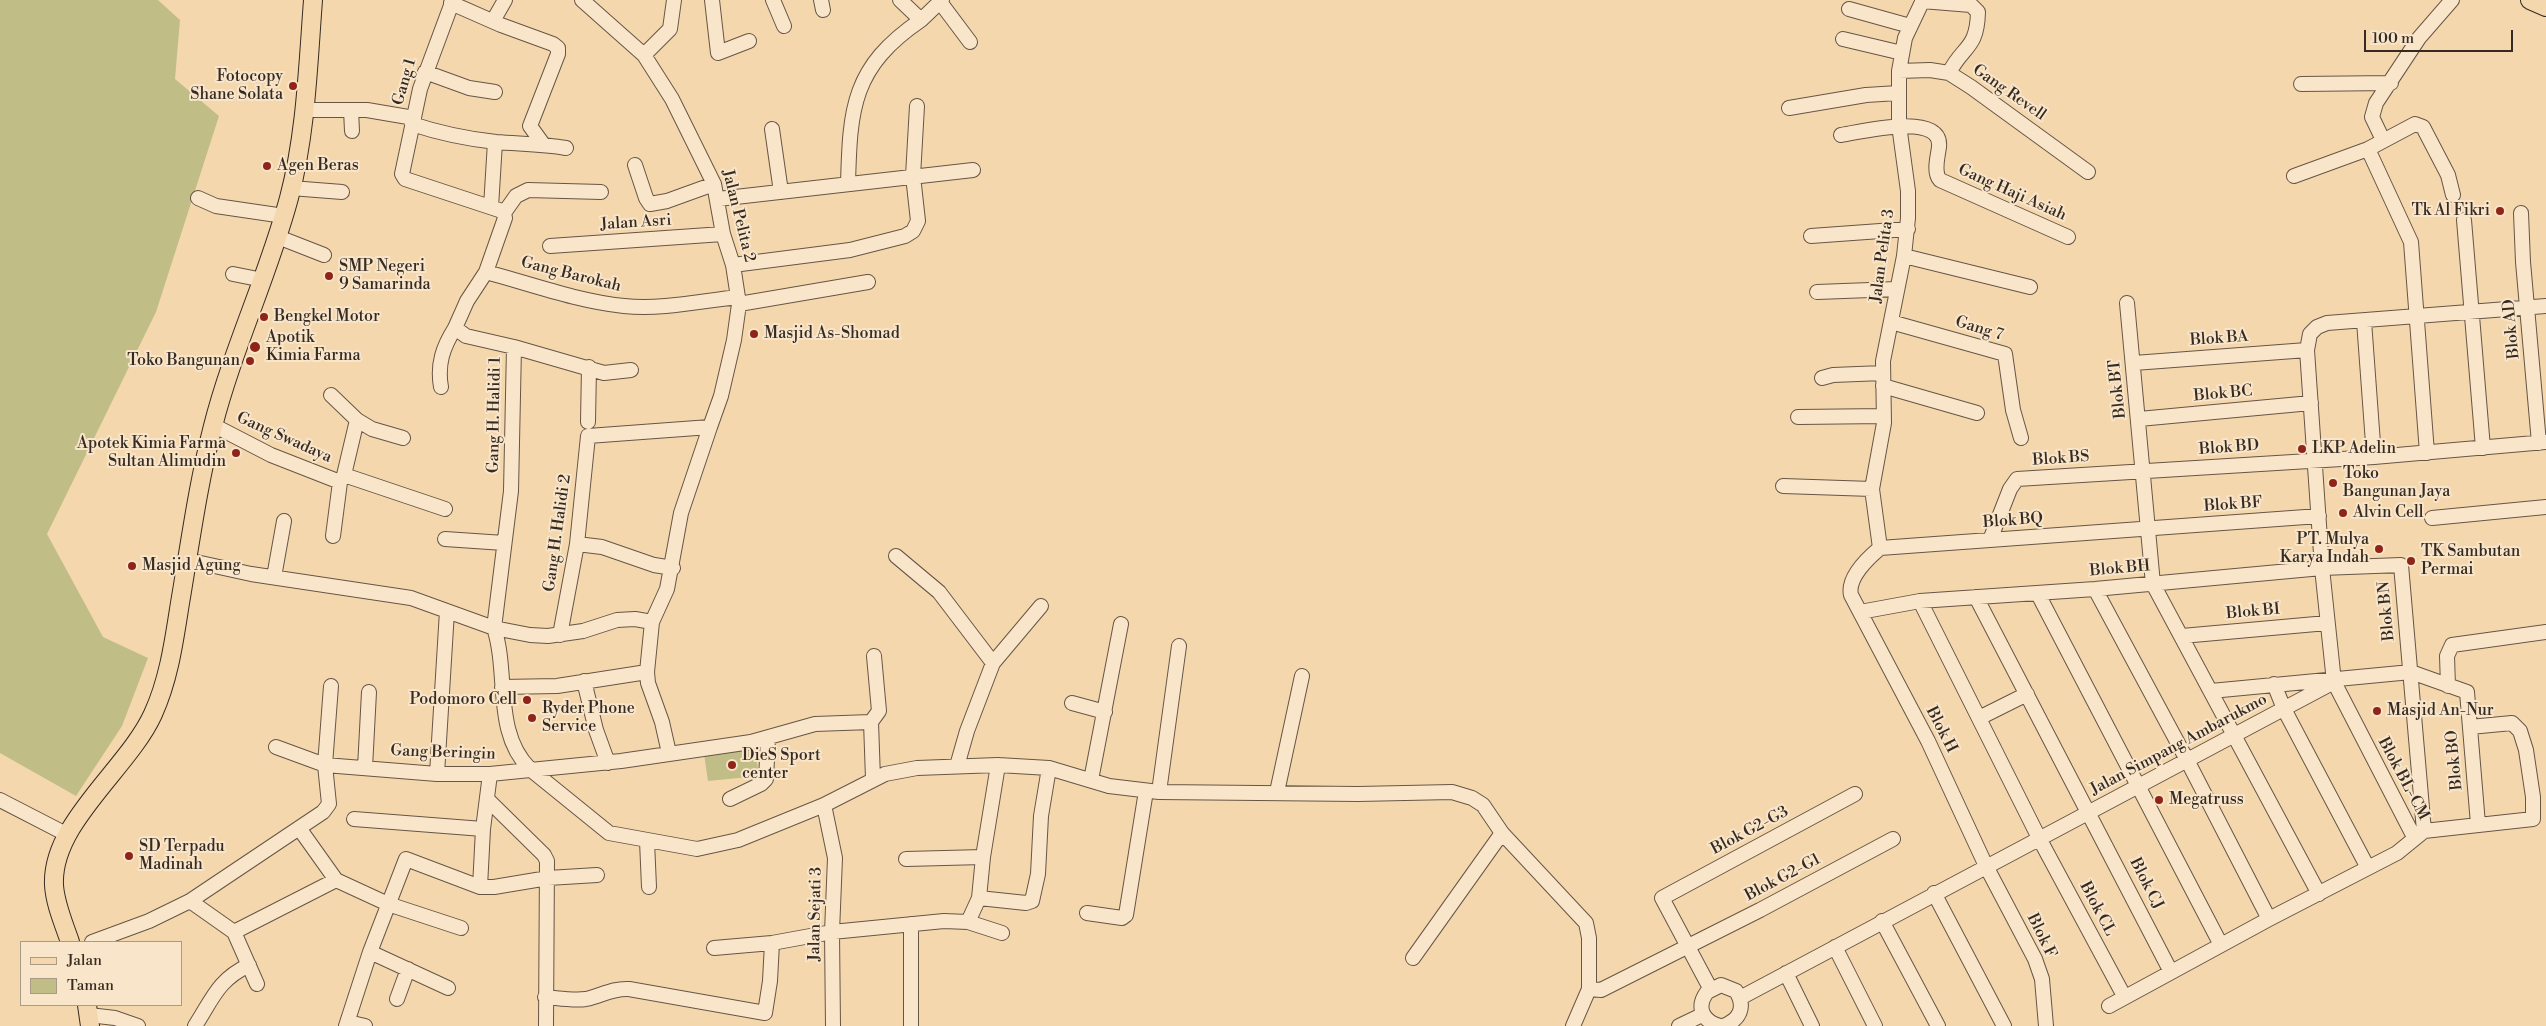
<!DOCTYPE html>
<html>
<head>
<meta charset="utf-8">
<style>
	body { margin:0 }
	#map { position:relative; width:2546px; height:1026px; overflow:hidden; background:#f5d7ae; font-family:"Libre Bodoni",serif }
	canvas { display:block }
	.legend { position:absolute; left:20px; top:941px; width:162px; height:65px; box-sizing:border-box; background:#f8e5ca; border:1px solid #aa9b87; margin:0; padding:6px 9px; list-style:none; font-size:15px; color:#362b22 }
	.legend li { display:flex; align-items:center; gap:10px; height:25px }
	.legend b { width:25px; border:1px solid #aa9b87 }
	.scale { position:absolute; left:2364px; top:30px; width:149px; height:22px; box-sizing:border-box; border:2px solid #362b22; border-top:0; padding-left:6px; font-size:15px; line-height:18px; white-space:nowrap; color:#362b22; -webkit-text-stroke:4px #f8e5ca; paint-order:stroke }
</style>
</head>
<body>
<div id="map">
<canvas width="2546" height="1026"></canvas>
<ul class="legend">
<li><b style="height:6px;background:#f5d7ae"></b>Jalan</li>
<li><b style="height:14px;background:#c1bd87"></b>Taman</li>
</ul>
<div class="scale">100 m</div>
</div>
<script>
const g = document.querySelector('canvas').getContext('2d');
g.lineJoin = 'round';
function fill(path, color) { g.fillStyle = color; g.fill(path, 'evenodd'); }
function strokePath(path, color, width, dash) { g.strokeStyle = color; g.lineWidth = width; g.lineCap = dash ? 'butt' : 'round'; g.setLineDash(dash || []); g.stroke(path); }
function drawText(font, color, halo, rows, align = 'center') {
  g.font = font + ' "Libre Bodoni",serif'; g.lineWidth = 4; g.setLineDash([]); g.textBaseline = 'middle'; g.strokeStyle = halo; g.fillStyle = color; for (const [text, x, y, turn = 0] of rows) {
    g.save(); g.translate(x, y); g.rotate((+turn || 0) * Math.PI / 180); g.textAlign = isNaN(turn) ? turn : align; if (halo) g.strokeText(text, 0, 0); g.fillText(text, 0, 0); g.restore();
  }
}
const green = new Path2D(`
	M0 0H158L180 20 175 79 219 116 156 312 47 534 103 637 148 658 122 726 76 796 0 753Z
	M755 748 759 776 708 781 704 754Z`);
const minor = new Path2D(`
	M453 0 420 89 402 174 405 179 499 210 504 213 505 218 486 272 467 301 455 328 466 336 514 347 511 491 494 628C509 673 493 733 530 769L609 833 697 849 738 840 824 805 885 774 917 768 998 765 1049 768 1109 786 1159 792 1358 794 1452 792 1472 798 1483 805 1502 833 1586 923 1589 938V989L1573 1026
	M712 0 718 53 749 41
	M773 0 784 26
	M821 0 823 10
	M1922 1 1971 5 1978 12C1977 50 1963 45 1949 73
	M940 2 970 42
	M451 3 501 25 553 44 558 48V54L530 126 543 144
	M1849 9 1910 26
	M921 20 942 0
	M493 21 505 0
	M1843 39 1902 53
	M644 55 670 29 674 0
	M1899 71 1930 70 1949 73 1971 87 2088 172
	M425 72 469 88 495 92
	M2301 84 2391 83
	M1789 108 1866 95 1898 93
	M304 110H367L414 118
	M351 110 352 131
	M412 124C439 133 468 139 496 142 520 144 543 144 566 148
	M772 129 781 192
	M1841 135C1860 132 1943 111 1939 147 1938 156 1933 172 1940 180L2068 237
	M2383 140 2372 117 2376 103 2419 38 2452 0
	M2368 149 2411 242 2427 453
	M635 165 646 198 650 204 667 201 714 184
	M2294 176 2368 149 2415 124 2423 127 2448 175 2453 195
	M848 184C850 108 852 67 921 20L900 0
	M291 188 342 192
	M198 198 216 206 284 216
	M718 199 973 170
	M491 207 495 142
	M504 213 516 196 528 190 601 192
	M2521 213 2523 262 2539 443
	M2464 220 2483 448
	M1811 236 1908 229
	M278 237 324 255
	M550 246 723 234
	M1904 256 2030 287
	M733 265 850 250 905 236 913 231 918 221 913 176 917 106
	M486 272C531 284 577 301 624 306 661 310 701 301 738 297
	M233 274 263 280
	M1817 292 1897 289
	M2127 303 2153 584 2319 894
	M739 304 868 282
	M2364 321 2374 457
	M1891 322 2005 354 2013 410 2021 438
	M514 347 604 373 631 370
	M2134 363 2307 350
	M1822 378 1833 375 1883 373
	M1883 386 1977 413
	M441 387C437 364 443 347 455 328
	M331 395 357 420
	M1798 417 1884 416
	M2139 419 2311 403
	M588 422 589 367
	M213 425 271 455 340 482
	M344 475 445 509
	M1783 486 1872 489
	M2432 518 2546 507
	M333 536 340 482 344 475 357 420 372 429 403 438
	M445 539 504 543
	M1990 540 2010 489 2017 479 2374 457 2546 442
	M577 544 602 547 654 565 673 568
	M1880 548 1872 489 1884 423 1883 361 1904 256 1908 218V191L1899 125V71L1905 38 1923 0
	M1880 548C1868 558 1847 578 1851 595L1928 741 1986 866 2035 959 2042 979 2046 1026
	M1880 548 2319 516
	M896 556 939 592 993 663
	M187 560 251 574 411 598 494 628 530 635 548 636 583 631 617 620 635 619 652 622
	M274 577 284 521
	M2095 589 2187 760 2269 919
	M2038 594 2221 945
	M1976 597 2171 972
	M1920 601 2039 838 2124 996
	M1860 612 1920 601 2095 589 2322 568 2401 565 2424 831
	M560 635 577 544 588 436 710 427 721 396 734 340 739 304 733 265 723 234 714 184 672 99 644 55 582 0
	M2182 636 2327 623
	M584 681 596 730 608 763
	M2274 684 2284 709 2368 868
	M2448 686 2447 656 2452 645 2546 632
	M502 687 557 686 647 672
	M2211 691 2411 672 2467 692 2478 824
	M1072 703 1105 712
	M1979 718 2027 694
	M276 747 325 765 331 686
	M669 753 662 722 648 683 647 672 652 622 667 589 681 513 710 427
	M957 766 967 731 993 663 1041 606
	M365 768 369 692
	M437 774 447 611
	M873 779 871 722 879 711 874 656
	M1091 780 1121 624
	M1159 792 1179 646
	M1277 792 1302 676
	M487 799 544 855 547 861 546 1026
	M730 799 761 784 766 779 768 739
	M0 800 66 834
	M824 805 835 858 832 932 833 1026
	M354 819 483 829
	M299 828 336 880 388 904 461 928
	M2414 837 2334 682 2322 568 2307 350 2310 334 2317 327 2327 323 2546 306
	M647 841 649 887
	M906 859 983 857
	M480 887 483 829 490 774
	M1934 893 2004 1026
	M979 898 1026 903 1032 901 1038 874 1041 816 1049 768
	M190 901 234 932 257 984
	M1087 913 1122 918 1126 915 1146 791
	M1882 921 1938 1026
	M968 922 979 898 983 857 998 765
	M911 924V1026
	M234 932 336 880
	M92 942 149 921 190 901 323 812 329 804 325 765 437 774H490L621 761 751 742 815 724 871 722
	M1835 947 1875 1026
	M714 948 772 943 832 932 944 921 968 922 1002 933
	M370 952 448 988
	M1413 958 1502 833
	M1786 973 1812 1026
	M1710 988 1662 898 1855 794
	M1589 989 1601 990 1760 910 1893 839
	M545 997C558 998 573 1001 586 999 601 996 612 988 629 989L765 1013 770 981 772 943
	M1740 998 2334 682
	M397 999 408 969
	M2109 1006 2269 919 2397 853 2424 831 2533 819V797L2526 750 2520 731 2512 723 2470 727
	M89 1015 115 1018 138 1026
	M348 1022 365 1026
	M195 1026C213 998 218 980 249 965
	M346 1026 370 952 406 859 480 887H494L548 878 597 875
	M1679 1026 1702 1015
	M1720 1026C1702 1021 1696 1007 1707 992L1721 985 1736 991C1746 1007 1740 1020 1723 1026`);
const major = new Path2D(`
	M2530 0 2546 7
	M70 942C64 924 55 904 54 885 51 823 128 769 153 714 169 679 174 641 180 603 190 544 198 484 213 426 233 348 268 276 289 198 306 134 308 66 313 0
	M87 1005 90 1026`);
const markers = [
	[293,86,5,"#8f2418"],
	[267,166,5,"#8f2418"],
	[2500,211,5,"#8f2418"],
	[329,276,5,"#8f2418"],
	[264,317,5,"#8f2418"],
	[754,334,5,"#8f2418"],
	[255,347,6,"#8f2418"],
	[250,361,5,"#8f2418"],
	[2302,449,5,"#8f2418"],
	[236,453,5,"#8f2418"],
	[2333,483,5,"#8f2418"],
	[2343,513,5,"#8f2418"],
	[2379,549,5,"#8f2418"],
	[2411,561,5,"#8f2418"],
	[132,566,5,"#8f2418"],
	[527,700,5,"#8f2418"],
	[2377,711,5,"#8f2418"],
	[532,718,5,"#8f2418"],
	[732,765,5,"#8f2418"],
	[2159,800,5,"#8f2418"],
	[129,856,5,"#8f2418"]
];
const poiNames = [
	["Fotocopy",283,77,"right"],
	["Shane Solata",283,95,"right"],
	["Agen Beras",277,166],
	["Tk Al Fikri",2490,211,"right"],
	["SMP Negeri",339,267],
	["9 Samarinda",339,285],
	["Bengkel Motor",274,317],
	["Masjid As-Shomad",764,334],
	["Apotik",266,338],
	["Kimia Farma",266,356],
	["Toko Bangunan",240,361,"right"],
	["Apotek Kimia Farma",226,444,"right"],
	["Sultan Alimudin",226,462,"right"],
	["LKP Adelin",2312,449],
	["Toko",2343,474],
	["Bangunan Jaya",2343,492],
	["Alvin Cell",2353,513],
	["PT. Mulya",2369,540,"right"],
	["Karya Indah",2369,558,"right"],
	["TK Sambutan",2421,552],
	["Permai",2421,570],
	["Masjid Agung",142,566],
	["Podomoro Cell",517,700,"right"],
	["Ryder Phone",542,709],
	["Service",542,727],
	["Masjid An-Nur",2387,711],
	["DieS Sport",742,756],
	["center",742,774],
	["Megatruss",2169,800],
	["SD Terpadu",139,847],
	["Madinah",139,865]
];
const streetNames = [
	["Gang 1",405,82,-74],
	["Gang Revell",2009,93,35],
	["Gang Haji Asiah",2012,193,24],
	["Jalan Pelita 2",738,216,76],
	["Jalan Asri",636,223,-4],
	["Jalan Pelita 3",1883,256,-82],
	["Gang Barokah",571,275,14],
	["Gang 7",1979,329,17],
	["Blok AD",2512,329,-95],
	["Blok BA",2219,339,-4],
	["Blok BT",2118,389,-96],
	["Blok BC",2223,394,-5],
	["Gang H. Halidi 1",495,415,-89],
	["Gang Swadaya",284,438,24],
	["Blok BD",2229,448,-4],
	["Blok BS",2061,459,-4],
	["Blok BF",2233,505,-4],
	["Blok BQ",2013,521,-4],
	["Gang H. Halidi 2",558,533,-82],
	["Blok BH",2120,569,-5],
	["Blok BN",2387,611,-95],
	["Blok BI",2253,612,-5],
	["Blok H",1941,730,63],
	["Jalan Simpang Ambarukmo",2179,745,-28],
	["Gang Beringin",443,753,2],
	["Blok BO",2455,760,-95],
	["Blok BL-CM",2403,779,62],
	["Blok G2-G3",1750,831,-28],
	["Blok G2-G1",1783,878,-28],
	["Blok CJ",2146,884,63],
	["Blok CL",2097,909,62],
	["Jalan Sejati 3",816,914,-89],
	["Blok F",2041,936,64]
];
fill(green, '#c1bd87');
strokePath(minor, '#665645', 16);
strokePath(major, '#362b22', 20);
strokePath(minor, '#f8e5ca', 14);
strokePath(major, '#f5d7ae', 18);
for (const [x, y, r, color] of markers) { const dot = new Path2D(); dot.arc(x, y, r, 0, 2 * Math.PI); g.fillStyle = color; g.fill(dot); strokePath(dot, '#f8e5ca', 2); }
drawText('16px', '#362b22', '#f8e5ca', poiNames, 'left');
drawText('16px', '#362b22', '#f8e5ca', streetNames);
</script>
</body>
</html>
